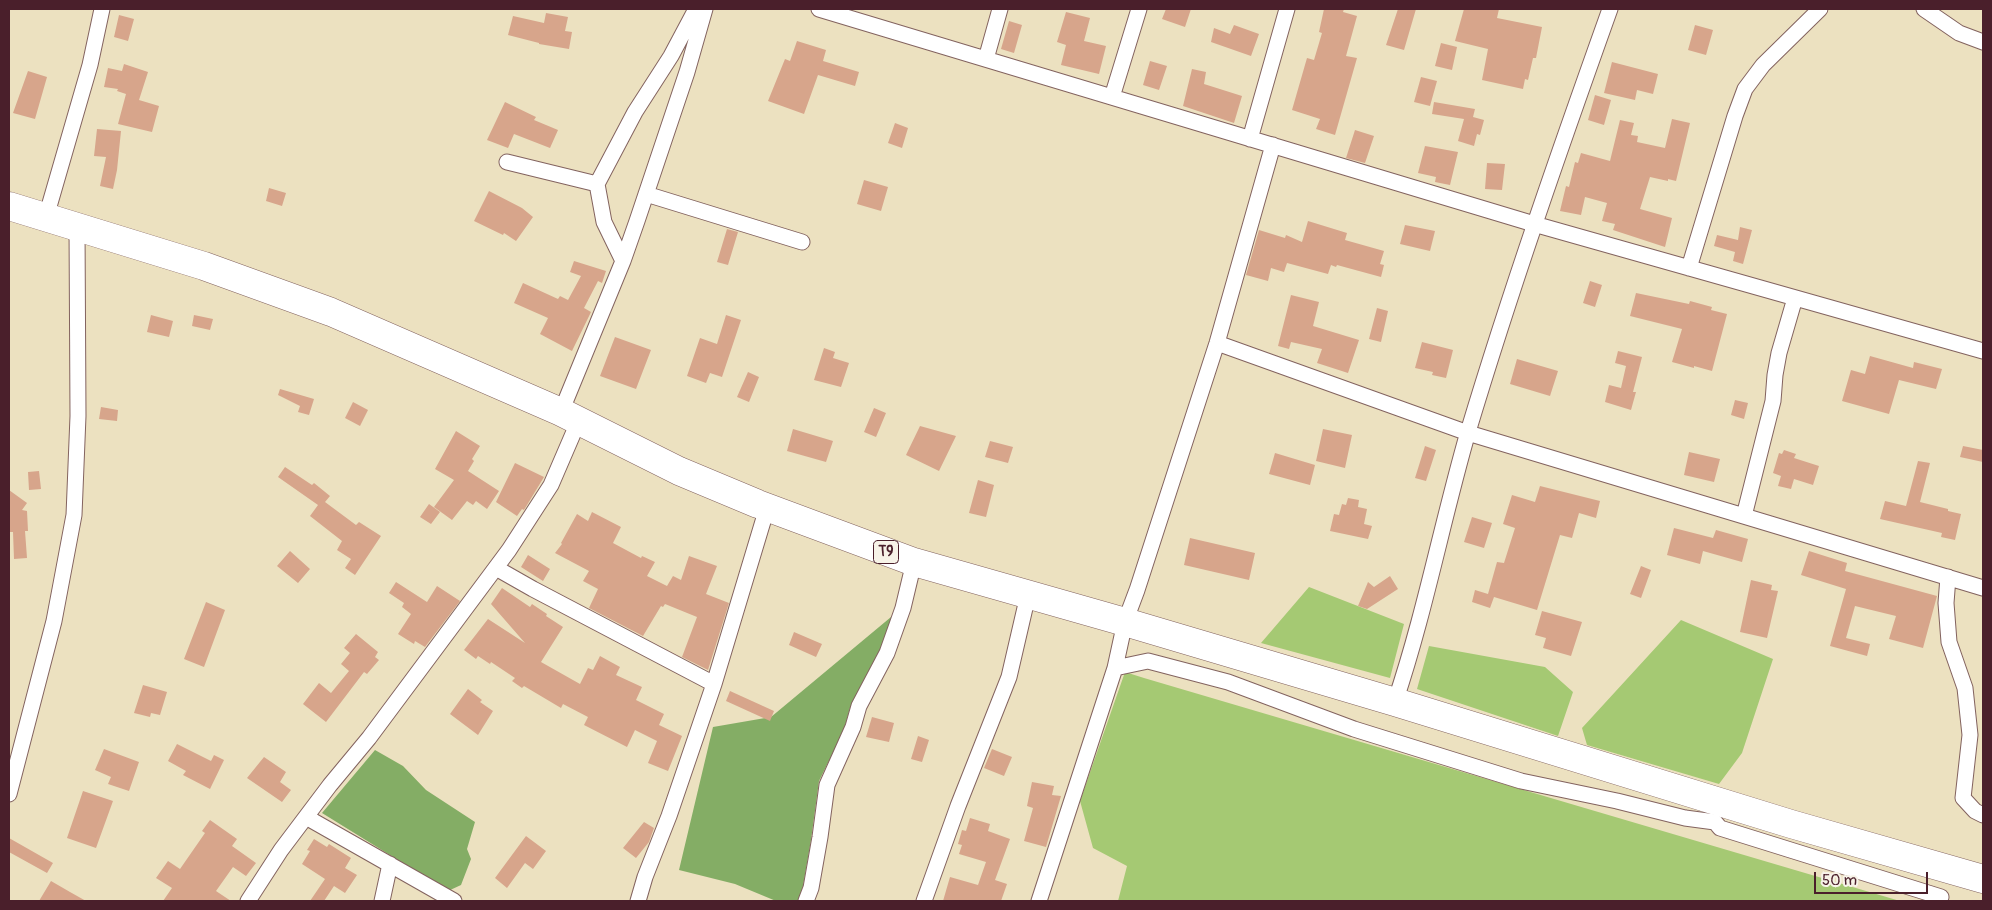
<!DOCTYPE html>
<html>
<head>
<meta charset="utf-8">
<style>
	body { margin:0 }
	#map { position:relative; width:1992px; height:910px; overflow:hidden; background:#ece1c0; font-family:Pangolin,sans-serif }
	canvas { display:block }
	.frame { position:absolute; inset:0; border:10px solid #4a1f2b; pointer-events:none }
	.scale { position:absolute; left:1814px; top:872px; width:114px; height:22px; box-sizing:border-box; border:2px solid #4a1f2b; border-top:0; padding-left:6px; font-size:15px; line-height:18px; white-space:nowrap; color:#4a1f2b; -webkit-text-stroke:4px #f7f3e8; paint-order:stroke }
</style>
</head>
<body>
<div id="map">
<canvas width="1992" height="910"></canvas>
<div class="frame"></div>
<div class="scale">50 m</div>
</div>
<script>
const g = document.querySelector('canvas').getContext('2d');
g.lineJoin = 'round';
function fill(path, color) { g.fillStyle = color; g.fill(path, 'evenodd'); }
function strokePath(path, color, width, dash) { g.strokeStyle = color; g.lineWidth = width; g.lineCap = dash ? 'butt' : 'round'; g.setLineDash(dash || []); g.stroke(path); }
function drawText(font, color, halo, rows, align = 'center') {
  g.font = font + ' Pangolin,sans-serif'; g.lineWidth = 4.5; g.setLineDash([]); g.textBaseline = 'middle'; g.strokeStyle = halo; g.fillStyle = color; for (const [text, x, y, turn = 0] of rows) {
    g.save(); g.translate(x, y); g.rotate((+turn || 0) * Math.PI / 180); g.textAlign = isNaN(turn) ? turn : align; if (halo) g.strokeText(text, 0, 0); g.fillText(text, 0, 0); g.restore();
  }
}
const green = new Path2D(`
	M1309 587 1404 624 1390 678 1261 643Z
	M1681 620 1773 659 1742 753 1719 784 1587 745 1582 728Z
	M1429 646 1545 667 1573 692 1558 736 1417 689Z
	M1125 672 1144 678 1900 901H1118L1127 866 1093 848 1080 801Z`);
const forest = new Path2D(`
	M897 612 887 640 850 708 844 730 819 781 811 840 802 892 798 901H776L735 884 679 870 713 727 771 717Z
	M375 750 403 766 426 790 475 822 467 849 471 859 461 885 448 891 322 813Z`);
const building = new Path2D(`
	M1166 9H1191L1185 27 1162 19Z
	M1324 9H1344L1343 12 1357 16 1346 56 1357 58 1335 135 1316 129 1320 119 1292 110 1307 58 1314 60 1322 33 1319 32Z
	M1398 9H1416L1404 50 1386 45Z
	M1464 9H1499L1497 18 1542 27 1536 58H1533L1528 80 1525 79 1523 89 1482 80 1488 49 1455 41Z
	M1066 12 1090 18 1084 41 1106 46 1099 74 1061 65 1066 45 1057 42Z
	M546 13 568 17 565 31 572 32 569 49 539 44V43L508 35 513 16 544 23Z
	M119 15 134 19 128 41 114 37Z
	M1009 21 1022 25 1014 53 1001 49Z
	M1234 25 1259 34 1251 56 1211 42 1214 28 1230 34Z
	M1695 25 1713 30 1706 55 1688 50Z
	M797 41 826 50 823 61 859 72 855 86 818 75 804 114 768 101 785 59 790 61Z
	M1441 43 1457 47 1452 70 1435 66Z
	M1150 61 1167 66 1159 90 1143 85Z
	M1612 62 1658 74 1653 94 1637 90 1635 100 1604 93Z
	M124 64 148 72 139 100 159 106 152 132 118 124 126 94 117 91 118 89 104 87 108 68 122 71Z
	M1192 69 1206 72 1204 84 1242 96 1234 123 1183 106Z
	M28 71 47 77 35 119 13 113Z
	M1421 77 1437 81 1430 106 1414 102Z
	M1595 95 1611 100 1604 125 1588 120Z
	M505 102 536 117 534 120 558 130 550 148 514 134 508 148 487 140Z
	M1434 102 1475 109 1473 117 1484 120 1480 135 1477 134 1474 146 1458 141 1464 119 1432 114Z
	M1672 119 1690 123 1676 181 1668 179V181L1650 177 1640 209 1672 218 1665 247 1613 230 1615 224 1602 221 1607 203 1585 197 1581 215 1560 211 1566 186 1569 187 1575 162 1578 163 1581 153 1610 161 1620 120 1634 123 1631 135 1638 136 1637 142 1665 148Z
	M895 123 908 128 902 148 888 143Z
	M97 129 121 131 117 170 113 189 100 186 106 157 94 156Z
	M1355 130 1374 136 1365 163 1346 158Z
	M1425 146 1458 152 1450 185 1435 182 1436 177 1418 173Z
	M1487 163 1505 164 1502 190 1485 189Z
	M864 180 888 187 881 211 857 204Z
	M269 188 286 193 282 206 266 201Z
	M489 191 522 208 533 217 516 241 504 233 503 235 474 221Z
	M1308 221 1347 233 1345 240 1384 251 1380 264 1384 265 1381 277 1337 265 1336 267 1331 265 1328 274 1287 263 1284 272 1271 268 1268 281 1246 275 1259 230 1285 238 1286 235 1302 242Z
	M1405 225 1435 231 1430 251 1400 244Z
	M1740 227 1752 230 1743 264 1733 261 1735 252 1714 246 1717 235 1738 240Z
	M727 229 738 232 728 265 717 262Z
	M574 261 606 271 602 283 598 281 584 308 591 312 572 351 540 334 548 318 514 303 523 283 558 299 560 296 568 300 581 276 570 272Z
	M1590 281 1602 285 1595 307 1583 303Z
	M1636 293 1689 304 1690 301 1712 307 1711 310 1727 314 1712 371 1694 366V368L1672 362 1682 329 1630 316Z
	M1291 295 1319 302 1313 326 1359 340 1348 373 1317 363 1322 349 1291 342 1289 349 1278 346Z
	M1377 308 1388 311 1381 342 1369 339Z
	M151 315 173 321 169 337 147 332Z
	M194 315 213 319 210 330 192 326Z
	M726 315 741 320 722 377 710 373 706 383 687 376 700 338 717 344Z
	M615 337 651 350 636 389 600 376Z
	M1422 342 1453 350 1446 378 1432 375 1433 372 1415 368Z
	M824 348 835 352 833 358 849 363 841 387 814 380Z
	M1618 351 1642 357 1633 392H1636L1631 410 1605 402 1609 385 1621 388 1626 366 1615 363Z
	M1870 356 1913 368 1914 362 1942 369 1936 389 1899 380 1889 414 1842 401 1851 370 1865 374Z
	M1517 359 1558 371 1550 396 1510 384Z
	M748 372 759 377 749 402 737 397Z
	M280 389 314 399 309 415 298 412 300 406 278 395Z
	M1735 400 1748 403 1744 419 1731 415Z
	M353 402 368 410 360 426 345 418Z
	M101 407 118 410 117 421 99 419Z
	M874 408 886 413 876 437 864 432Z
	M920 426 956 436 939 471 906 455Z
	M793 429 833 441 826 462 787 451Z
	M1323 429 1352 435 1345 468 1316 461Z
	M456 431 480 446 472 459 474 461 468 471 499 491 487 509 476 501 473 505 467 501 452 520 434 507 454 480 435 469Z
	M990 441 1013 447 1008 463 985 457Z
	M1425 446 1436 450 1426 481 1415 478Z
	M1963 446 1983 450V462L1960 457Z
	M1784 450 1796 454 1794 458 1819 466 1813 485 1794 479 1791 489 1778 486 1781 476 1773 473 1779 453 1782 454Z
	M1689 452 1720 459 1714 482 1684 475Z
	M1275 453 1315 465 1310 485 1269 474Z
	M1918 461 1930 463 1920 502 1948 509V511L1961 514 1955 540 1941 537 1942 533 1880 519 1885 501 1906 506Z
	M515 463 544 477 524 510 522 509 517 516 496 502Z
	M285 467 312 485 314 483 330 496 325 502 356 525 359 522 381 536 355 575 345 568 351 559 337 550 342 541 310 516 318 505 278 477Z
	M39 471 41 489 29 490 28 472Z
	M978 480 994 485 986 517 969 513Z
	M1540 486 1600 501 1596 518 1579 513 1572 538 1560 535 1537 610 1494 597 1490 608 1472 602 1475 590 1488 594 1497 562 1504 563 1515 528 1503 524 1512 495 1535 502Z
	M9 490 27 503 22 510 27 511 28 531H25L27 558 14 559 13 532H9Z
	M1348 498 1359 500 1358 507 1367 509 1364 524 1372 526 1368 539 1330 531 1334 514 1339 515 1342 504 1346 505Z
	M429 504 440 512 431 524 420 517Z
	M592 512 621 527 613 543 641 558 642 556 655 562 647 576 667 586 673 576 681 580 689 556 717 566 706 594 729 603 708 670 682 657 697 617 665 604 663 607 661 606 643 636 589 608 598 589 583 581 589 571 555 553 562 544 561 543 577 514 588 521Z
	M1472 517 1492 523 1484 548 1464 542Z
	M1674 528 1713 538 1716 530 1748 539 1742 562 1703 551 1700 564 1667 555Z
	M1190 538 1255 553 1249 580 1184 565Z
	M290 551 310 569 298 583 277 566Z
	M1809 551 1847 563 1845 571 1937 596 1923 648 1889 639 1896 616 1855 606 1846 638 1870 644 1867 656 1830 646 1846 589 1801 575Z
	M528 555 550 569 543 581 521 567Z
	M1641 566 1651 570 1641 598 1630 594Z
	M1390 576 1398 589 1367 609 1358 606 1368 582 1374 587Z
	M1751 580 1772 585 1771 590 1778 591 1767 638 1740 632Z
	M396 582 427 602 437 586 460 601 425 647 415 641 414 644 398 634 411 614 402 607 404 603 389 593Z
	M502 588 530 607 532 604 547 614 546 616 563 627 541 662 580 684 588 668 593 670 600 656 620 667 616 675 642 687 636 700 664 714 659 725 682 736 668 771 648 763 657 741 635 730 627 747 584 725 588 717 563 704 561 708 524 686 522 688 512 681 515 678 491 662 490 664 478 656 476 659 464 650 488 619 525 643 491 604Z
	M206 602 225 610 204 667 184 659Z
	M1542 611 1582 622 1571 656 1543 648 1546 638 1535 635Z
	M794 632 822 644 816 657 789 645Z
	M356 634 378 652 375 657 379 660 367 674 364 672 326 722 303 704 319 683 331 693 349 671 341 664 350 653 344 648Z
	M143 685 167 692 160 715 151 713 150 717 134 713Z
	M468 689 482 700 480 702 493 711 478 735 450 714Z
	M730 691 774 711 770 721 726 701Z
	M872 717 894 723 889 742 866 737Z
	M918 736 929 740 922 762 911 759Z
	M177 744 211 761 214 755 224 760 210 789 183 775 186 771 168 761Z
	M104 749 139 762 129 791 108 784 111 777 95 770Z
	M992 749 1012 757 1004 776 984 768Z
	M264 757 286 772 280 782 291 790 282 802 247 778Z
	M1032 782 1054 786 1052 795 1061 796 1046 847 1024 841 1033 808 1027 806Z
	M83 791 113 801 96 848 67 838Z
	M970 818 990 824 988 831 1010 839 995 880 1007 884 1001 901H943L950 877 978 885 986 862 959 854 962 845 958 844 962 830 966 831Z
	M210 820 237 839 232 846 256 863 246 876 233 867 216 891 231 901H163L172 888 156 878 168 861 180 869 205 833 202 831Z
	M644 822 654 828 649 842 636 858 623 848Z
	M526 836 546 851 533 869 525 863 507 888 495 878Z
	M9 838 53 863 47 873 9 852Z
	M314 839 327 847 329 844 351 858 345 868 357 875 345 893 334 886 324 901H310L325 879 302 864 310 851 307 850Z
	M51 881 70 892 86 901H39Z`);
const street = new Path2D(`
	M819 9 1534 224 1983 351
	M1924 9 1959 33 1983 42
	M986 59 1000 9
	M1112 97 1139 9
	M1250 139 1287 9
	M507 162 597 184
	M646 194 802 242
	M46 217 90 65 102 9
	M623 261 604 222 597 184 635 112 671 56 696 9
	M1689 268 1735 116 1745 89 1763 65 1820 9
	M1217 343 1468 433 1983 588
	M561 412 623 261 637 221 687 72 705 9
	M1744 516 1773 401 1775 375 1779 353 1795 298
	M496 568 533 589 714 684
	M1948 577 1946 603 1949 642 1965 688 1970 735 1963 798 1975 811 1983 815
	M1115 668 1148 661 1228 682 1354 729 1521 781 1617 801 1685 818 1715 822 1720 828 1941 897
	M1395 702C1425 613 1442 522 1468 432 1511 289 1560 149 1610 9
	M9 794 54 621 74 515 78 416 77 226
	M306 817 454 901
	M248 901 281 850 330 785 369 738 509 550 551 485 579 420
	M382 901 390 864
	M638 901 645 877 669 816 714 684 767 508
	M806 901 811 888 820 837 827 785 853 727 859 706 887 653 903 608 914 562
	M924 901 958 806 1009 677 1028 595
	M1039 901 1115 668 1125 622 1137 590 1217 343 1273 145`);
const highway = new Path2D(`
	M9 206 204 266 331 312 561 412 679 471 758 504 914 562 1125 622 1395 702 1791 824 1983 879`);
const shields = [
	[886,552,25]
];
const shieldNames = [
	["T9",886,552]
];
fill(green, '#a5c973');
fill(forest, '#84ad65');
fill(building, '#d7a58b');
strokePath(street, '#83635f', 17);
strokePath(highway, '#83635f', 29);
strokePath(street, '#fff', 15);
strokePath(highway, '#fff', 28);
for (const [x, y, w] of shields) { const box = new Path2D(); box.roundRect(x - w / 2, y - 11.5, w, 23, 4); g.fillStyle = '#f7f3e8'; g.fill(box); strokePath(box, '#4a1f2b', 1); }
drawText('bold 14px', '#4a1f2b', null, shieldNames);
</script>
</body>
</html>
